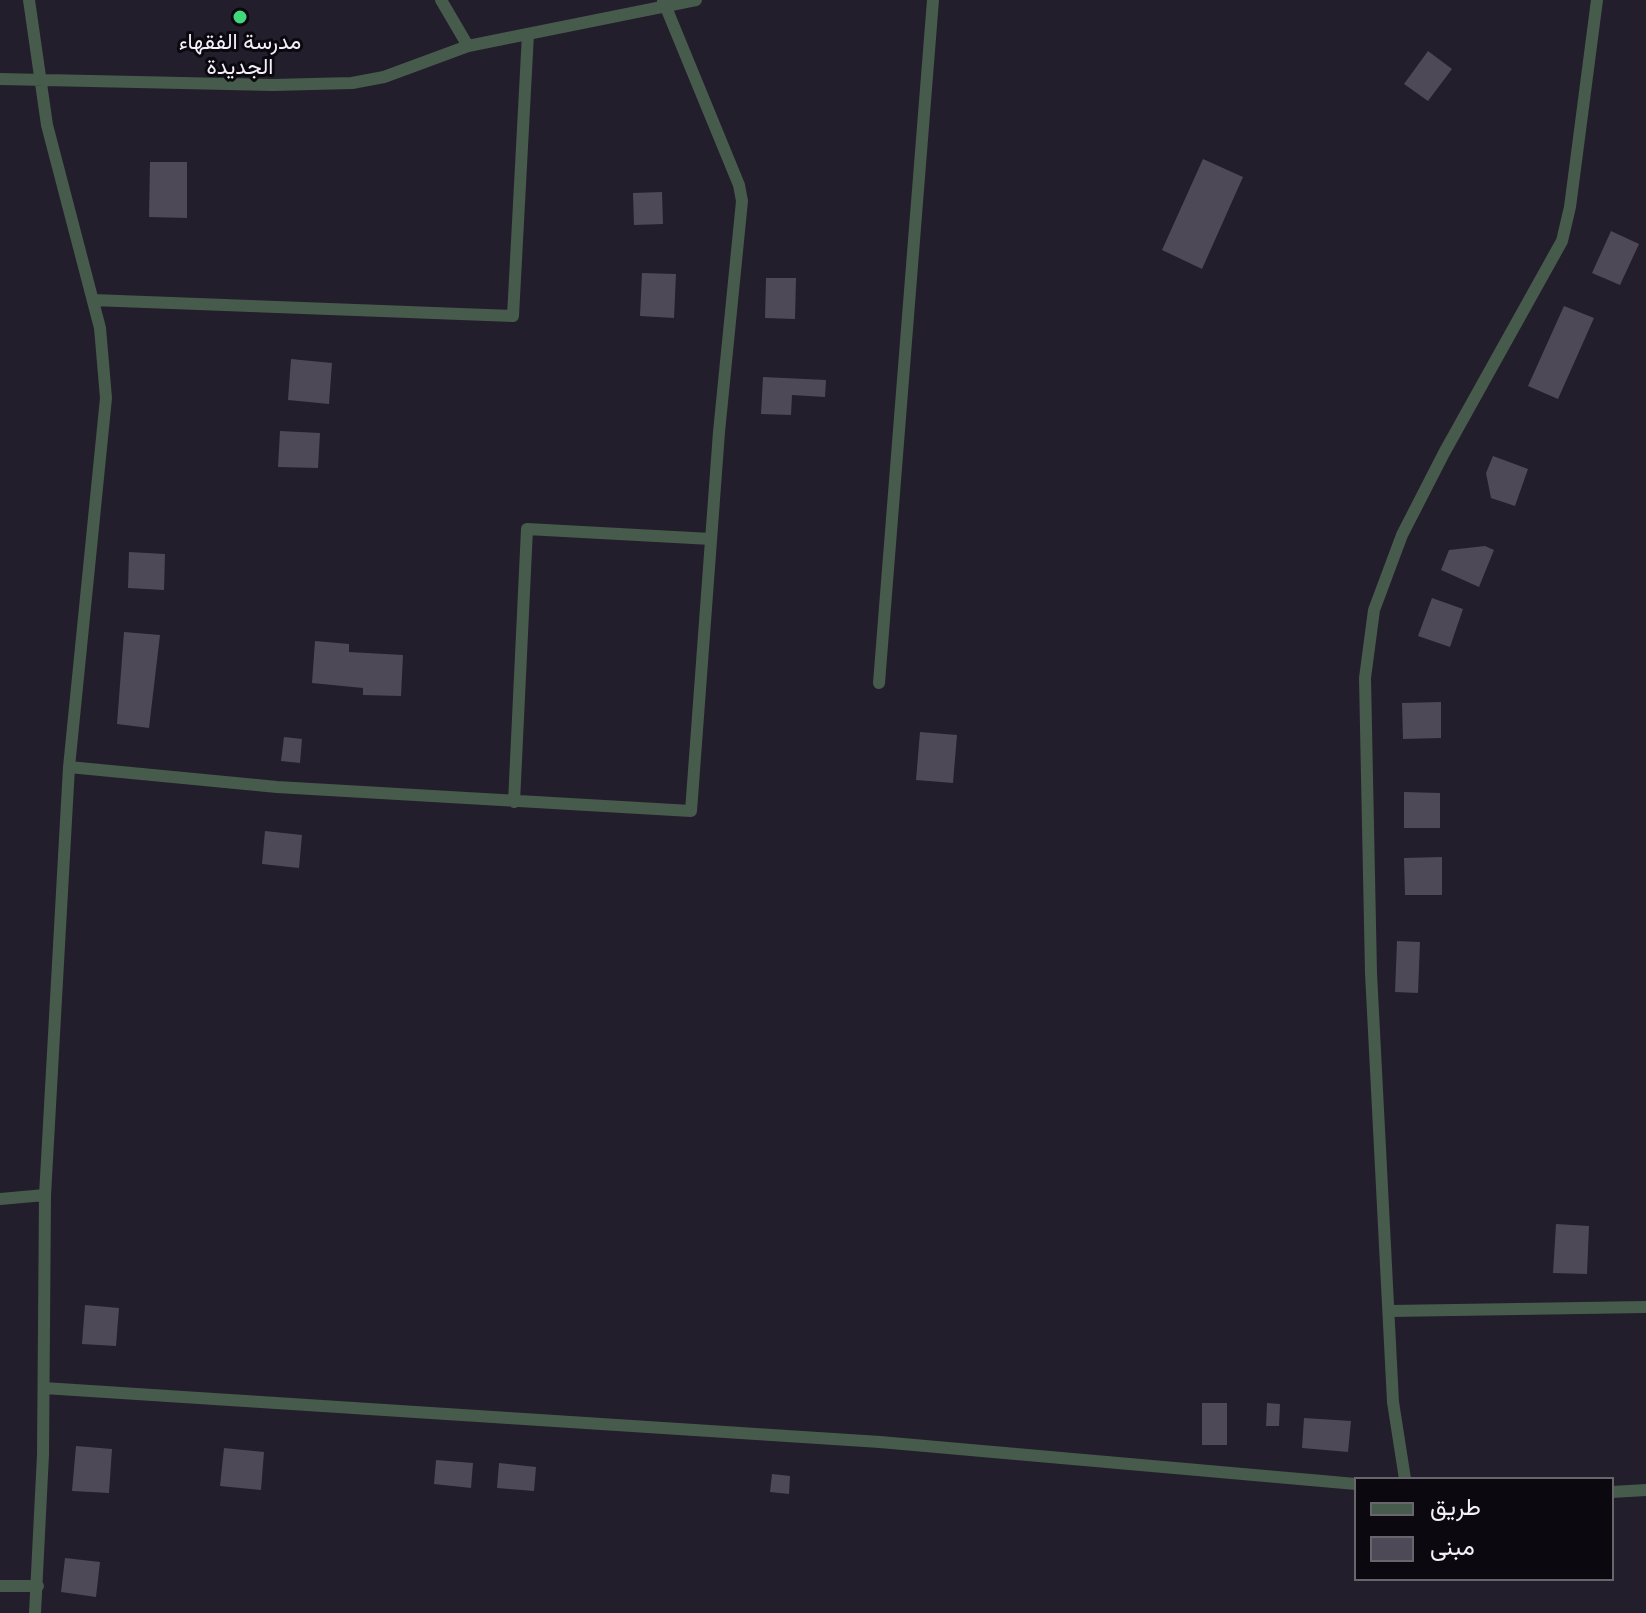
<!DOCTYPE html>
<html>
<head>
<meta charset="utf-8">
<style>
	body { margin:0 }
	#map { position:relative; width:1646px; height:1613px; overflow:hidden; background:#231e2b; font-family:"Varela Round",Vazirmatn,sans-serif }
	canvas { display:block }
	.legend { position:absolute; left:1354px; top:1477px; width:260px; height:104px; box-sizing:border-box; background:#0b090f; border:2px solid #68656d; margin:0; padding:10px 14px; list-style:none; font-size:24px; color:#f3f0f9 }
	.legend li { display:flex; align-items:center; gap:16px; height:40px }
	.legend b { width:40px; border:2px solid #68656d }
</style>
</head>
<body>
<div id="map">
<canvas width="1646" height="1613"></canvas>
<ul class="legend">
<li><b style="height:10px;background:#465b4b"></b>طريق</li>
<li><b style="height:22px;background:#4e4957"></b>مبنى</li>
</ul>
</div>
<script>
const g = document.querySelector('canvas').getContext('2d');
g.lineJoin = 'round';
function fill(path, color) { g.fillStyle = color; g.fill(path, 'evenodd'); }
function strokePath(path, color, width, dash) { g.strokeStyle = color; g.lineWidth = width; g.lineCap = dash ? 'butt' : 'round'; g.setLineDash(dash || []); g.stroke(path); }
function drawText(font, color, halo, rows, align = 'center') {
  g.font = font + ' "Varela Round",Vazirmatn,sans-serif'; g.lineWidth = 6; g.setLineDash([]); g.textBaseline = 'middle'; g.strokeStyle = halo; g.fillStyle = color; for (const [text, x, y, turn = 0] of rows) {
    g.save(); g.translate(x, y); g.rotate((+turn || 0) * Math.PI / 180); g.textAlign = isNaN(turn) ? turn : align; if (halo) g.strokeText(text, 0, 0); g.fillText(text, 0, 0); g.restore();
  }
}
const building = new Path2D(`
	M1428 51 1452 69 1428 101 1404 84Z
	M1203 159 1243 177 1202 269 1162 250Z
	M150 162H187V218L149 217Z
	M662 192 663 224 634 225 633 193Z
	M1611 231 1639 244 1620 285 1592 273Z
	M642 273 676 274 674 318 640 316Z
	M766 278H796L795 319 765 318Z
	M1564 306 1594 318 1558 399 1528 386Z
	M291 359 332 363 329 404 288 400Z
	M763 377 826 380 825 397 792 395 791 415 761 414Z
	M280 431 320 433 318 468 278 467Z
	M1493 456 1528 469 1515 506 1491 498 1486 473Z
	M1485 546 1494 550 1479 587 1441 570 1449 550Z
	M129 552 165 554 164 590 128 588Z
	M1432 598 1463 609 1450 647 1418 636Z
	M124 632 160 635 149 728 117 724Z
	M315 641 349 644V652L403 655 401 696 363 695V688L312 683Z
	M1441 702V738L1403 739 1402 703Z
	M920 732 957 735 953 783 916 780Z
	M284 737 302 739 300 763 281 761Z
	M1404 792 1440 793V828H1404Z
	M265 831 302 835 299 868 262 864Z
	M1442 857V895H1405L1404 858Z
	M1397 941 1420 942 1418 993 1395 992Z
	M1556 1224 1589 1226 1587 1274 1553 1273Z
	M85 1305 119 1308 116 1346 82 1344Z
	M1202 1403H1227V1445H1202Z
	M1267 1403 1280 1404 1279 1426H1266Z
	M1304 1418 1351 1421 1348 1452 1302 1448Z
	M76 1446 112 1449 109 1493 72 1491Z
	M224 1448 264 1452 261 1490 220 1486Z
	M436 1460 473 1463 471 1488 434 1484Z
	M499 1463 536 1467 534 1491 497 1488Z
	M772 1474 790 1476 789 1494 770 1492Z
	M65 1558 100 1562 96 1597 61 1592Z`);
const minor = new Path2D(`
	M29 0 47 125 100 328 106 398 69 767 45 1195 43 1455 35 1613
	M441 0 468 46
	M0 79 273 85 352 83 384 77 468 46 696 0
	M93 300 513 316 528 34
	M879 683 933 0
	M69 767 277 787 691 811 719 432 742 201 739 185 663 0
	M514 802 527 529 711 539
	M0 1199 45 1195
	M1390 1311 1646 1307
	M44 1388 880 1442 1356 1484
	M1405 1479 1393 1402 1371 973 1365 678 1374 610 1402 535 1444 453 1562 241 1570 207 1597 0
	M1612 1492 1646 1490
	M0 1586H38`);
const markers = [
	[240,17,8,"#42d77b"]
];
const poiNames = [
	["مدرسة الفقهاء",240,43],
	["الجديدة",240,68]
];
fill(building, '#4e4957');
strokePath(minor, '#465b4b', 12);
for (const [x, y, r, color] of markers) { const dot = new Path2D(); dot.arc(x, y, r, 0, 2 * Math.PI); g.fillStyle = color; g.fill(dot); strokePath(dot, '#0b090f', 3); }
drawText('22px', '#f3f0f9', '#0b090f', poiNames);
</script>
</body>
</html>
